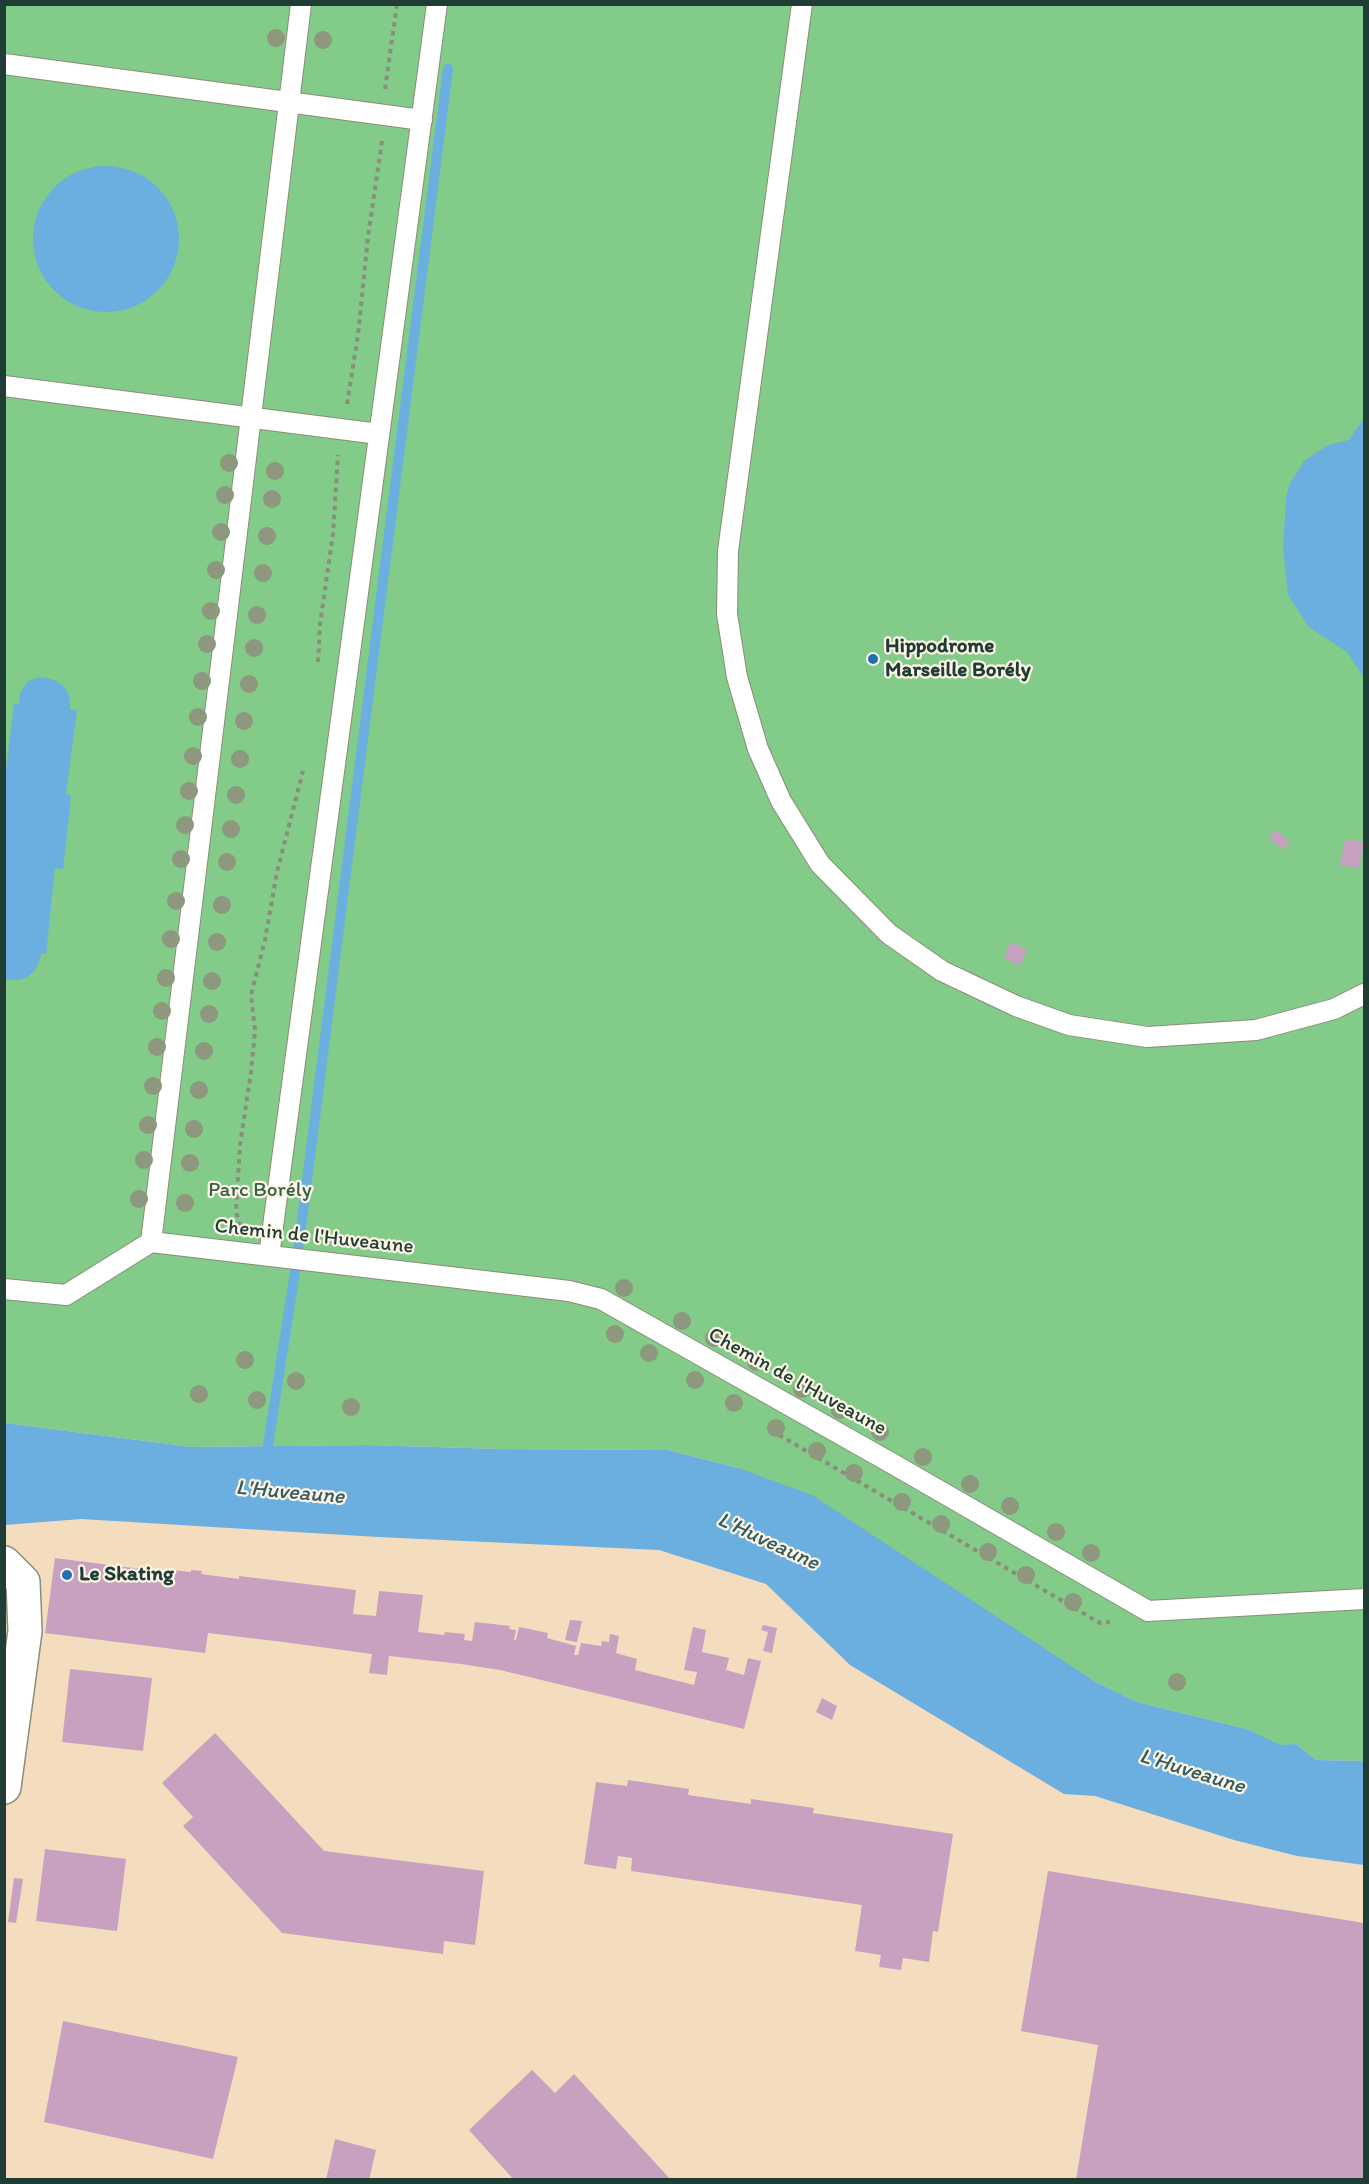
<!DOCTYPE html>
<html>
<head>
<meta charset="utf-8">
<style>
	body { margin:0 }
	#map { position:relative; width:1369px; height:2184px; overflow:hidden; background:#f4ddbe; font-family:Itim,sans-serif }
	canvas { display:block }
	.frame { position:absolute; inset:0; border:6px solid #1f3d34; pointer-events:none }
</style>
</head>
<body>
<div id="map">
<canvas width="1369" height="2184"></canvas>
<div class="frame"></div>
</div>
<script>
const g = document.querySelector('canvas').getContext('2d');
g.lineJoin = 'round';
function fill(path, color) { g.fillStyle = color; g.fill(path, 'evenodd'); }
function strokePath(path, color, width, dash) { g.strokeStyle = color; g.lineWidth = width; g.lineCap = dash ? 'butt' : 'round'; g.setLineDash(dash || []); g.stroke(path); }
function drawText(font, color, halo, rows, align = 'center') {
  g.font = font + ' Itim,sans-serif'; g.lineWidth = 4.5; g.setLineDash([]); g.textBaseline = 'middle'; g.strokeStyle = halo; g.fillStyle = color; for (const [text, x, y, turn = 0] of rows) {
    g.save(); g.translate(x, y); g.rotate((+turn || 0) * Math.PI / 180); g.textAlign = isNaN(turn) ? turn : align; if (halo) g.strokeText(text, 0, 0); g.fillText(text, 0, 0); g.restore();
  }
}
const green = new Path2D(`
	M5 5H1364V1761L1316 1760 1296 1744 1280 1746 1247 1729 1137 1702 1094 1681 738 1468 668 1450 500 1449 367 1445 192 1447 5 1423Z`);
const water = new Path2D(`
	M33 239a73 73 0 1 1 146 0a73 73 0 1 1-146 0Z
	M1364 418V678L1347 652 1309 627 1288 595 1283 548 1286 499 1289 485 1304 461 1328 445 1349 440Z
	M39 677C59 679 72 687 70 709L77 710 66 794 71 796 63 869 55 868 46 954H41C38 973 24 985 4 978V785L14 704H19L20 693 28 681Z
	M5 1423 192 1447 367 1445 500 1449 668 1450 738 1468 812 1495 1094 1681 1137 1702 1247 1729 1280 1745 1296 1744 1316 1760 1364 1761V1865L1297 1856 1234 1840 1095 1796 1064 1794 850 1665 766 1584 659 1550 378 1537 81 1519 5 1525Z`);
const stream = new Path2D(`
	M266 1458 297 1259 448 69`);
const building = new Path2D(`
	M1276 830 1290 842 1283 850 1269 838Z
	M1345 839 1364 842 1359 868 1340 865Z
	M1011 942 1027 950 1020 966 1004 958Z
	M55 1558 172 1573V1570L191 1572V1570L202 1571 201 1574 239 1579V1576L356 1590 353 1614 376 1616 379 1591 423 1595 418 1632 444 1635 445 1632 465 1634 464 1640 472 1641 475 1622 510 1626 509 1629 516 1630 514 1640H516L519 1627 548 1633 547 1638 576 1646 574 1655H578L581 1643 601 1646 602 1641 609 1642 610 1634 619 1636 616 1653 637 1659 635 1670 694 1685 697 1672 684 1670 693 1627 706 1630 702 1652 729 1658 726 1670 744 1675 748 1658 761 1661 744 1729 500 1670 461 1664 389 1656 387 1675 369 1673 372 1654 283 1642 208 1633 205 1653 45 1633Z
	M570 1620 582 1621 577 1642 565 1640Z
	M763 1625 777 1628 772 1653 763 1651 768 1632 761 1630Z
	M70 1669 152 1678 143 1751 62 1742Z
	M822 1698 837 1706 832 1720 816 1712Z
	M215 1733 324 1851 484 1871 475 1945 444 1941 443 1954 282 1933 183 1826 193 1817 162 1783Z
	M628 1780 689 1789 688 1795 751 1804V1799L814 1808 813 1813 953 1834 938 1932 933 1931 929 1962 903 1958 901 1970 879 1967 881 1955 855 1951 862 1905 631 1871 632 1858 618 1856 616 1869 584 1864 596 1782 627 1786Z
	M45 1849 126 1859 117 1931 36 1921Z
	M1048 1871 1364 1923V2180H1076L1098 2045 1021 2031Z
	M14 1878 23 1879 16 1923 8 1922Z
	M63 2021 238 2057 213 2159 44 2122Z
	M532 2070 555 2093 574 2074 671 2180H514L469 2130Z
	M335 2139 376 2150 369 2180H326Z`);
const path = new Path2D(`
	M385 89 397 4
	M347 404 358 335 368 237 382 141
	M318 662 320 624 333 534 338 455
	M240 1226 236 1211 240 1145 251 1072 255 1031 251 995 265 940 277 872 303 771
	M779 1435 1100 1623 1110 1622`);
const lane = new Path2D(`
	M802 4 728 551 727 614 737 677 758 749 781 801 820 864 889 934 942 971 1016 1006 1069 1025 1147 1037 1256 1030 1334 1009 1364 994
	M4 64 422 120
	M4 386 379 434
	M151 1242 301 4
	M269 1256 437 4
	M4 1289 66 1295 151 1242 569 1291 601 1299 893 1464 1148 1611 1364 1599`);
const street = new Path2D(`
	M4 1563 23 1582 25 1631 4 1787`);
const trees = [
	[276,38],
	[323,40],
	[229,463],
	[275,471],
	[225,495],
	[272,499],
	[221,532],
	[267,536],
	[216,570],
	[263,573],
	[211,611],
	[257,615],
	[207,644],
	[254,648],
	[202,681],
	[249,684],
	[198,717],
	[244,721],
	[193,756],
	[240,759],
	[189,791],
	[236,795],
	[185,825],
	[231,829],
	[181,859],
	[227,862],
	[176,901],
	[222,905],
	[171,939],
	[217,942],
	[166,978],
	[212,981],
	[162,1011],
	[209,1014],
	[157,1047],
	[204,1051],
	[153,1086],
	[199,1090],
	[148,1125],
	[194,1129],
	[144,1160],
	[190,1163],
	[139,1199],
	[185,1203],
	[624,1288],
	[682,1321],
	[615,1334],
	[714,1338],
	[649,1353],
	[245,1360],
	[756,1362],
	[695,1380],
	[296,1381],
	[802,1389],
	[199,1394],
	[257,1400],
	[734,1403],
	[351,1407],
	[840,1410],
	[776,1428],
	[880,1432],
	[817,1451],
	[923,1457],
	[854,1473],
	[970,1484],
	[902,1502],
	[1010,1506],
	[941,1524],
	[1056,1532],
	[988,1552],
	[1091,1553],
	[1026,1575],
	[1073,1602],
	[1177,1682]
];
const markers = [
	[873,659,6,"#1f6fb2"],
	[67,1575,6,"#1f6fb2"]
];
const poiNames = [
	["Hippodrome",885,647],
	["Marseille Borély",885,671],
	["Le Skating",79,1575]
];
const parkNames = [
	["Parc Borély",260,1191]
];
const streetNames = [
	["Chemin de l'Huveaune",314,1237,6],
	["Chemin de l'Huveaune",797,1382,29]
];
const waterNames = [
	["L'Huveaune",290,1493,5],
	["L'Huveaune",768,1542,25],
	["L'Huveaune",1192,1772,17]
];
fill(green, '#82cb88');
fill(water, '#6aafe0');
strokePath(stream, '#6aafe0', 10);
fill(building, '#c7a1bf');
strokePath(lane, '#8a8d79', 22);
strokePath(street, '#8a8d79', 36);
strokePath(path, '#8a8d79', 4, [4.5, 4.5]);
strokePath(lane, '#fff', 20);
strokePath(street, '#fff', 33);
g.fillStyle = '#8d987e';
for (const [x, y] of trees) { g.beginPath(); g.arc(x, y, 9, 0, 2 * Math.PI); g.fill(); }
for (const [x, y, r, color] of markers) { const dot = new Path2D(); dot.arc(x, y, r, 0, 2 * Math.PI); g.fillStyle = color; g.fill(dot); strokePath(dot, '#fcf5e5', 2); }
drawText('bold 21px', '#1f3d34', '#fcf5e5', poiNames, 'left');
drawText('21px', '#386049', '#fcf5e5', parkNames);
drawText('21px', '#1f3d34', '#fcf5e5', streetNames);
drawText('italic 22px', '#325a5f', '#fcf5e5', waterNames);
</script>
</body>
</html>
